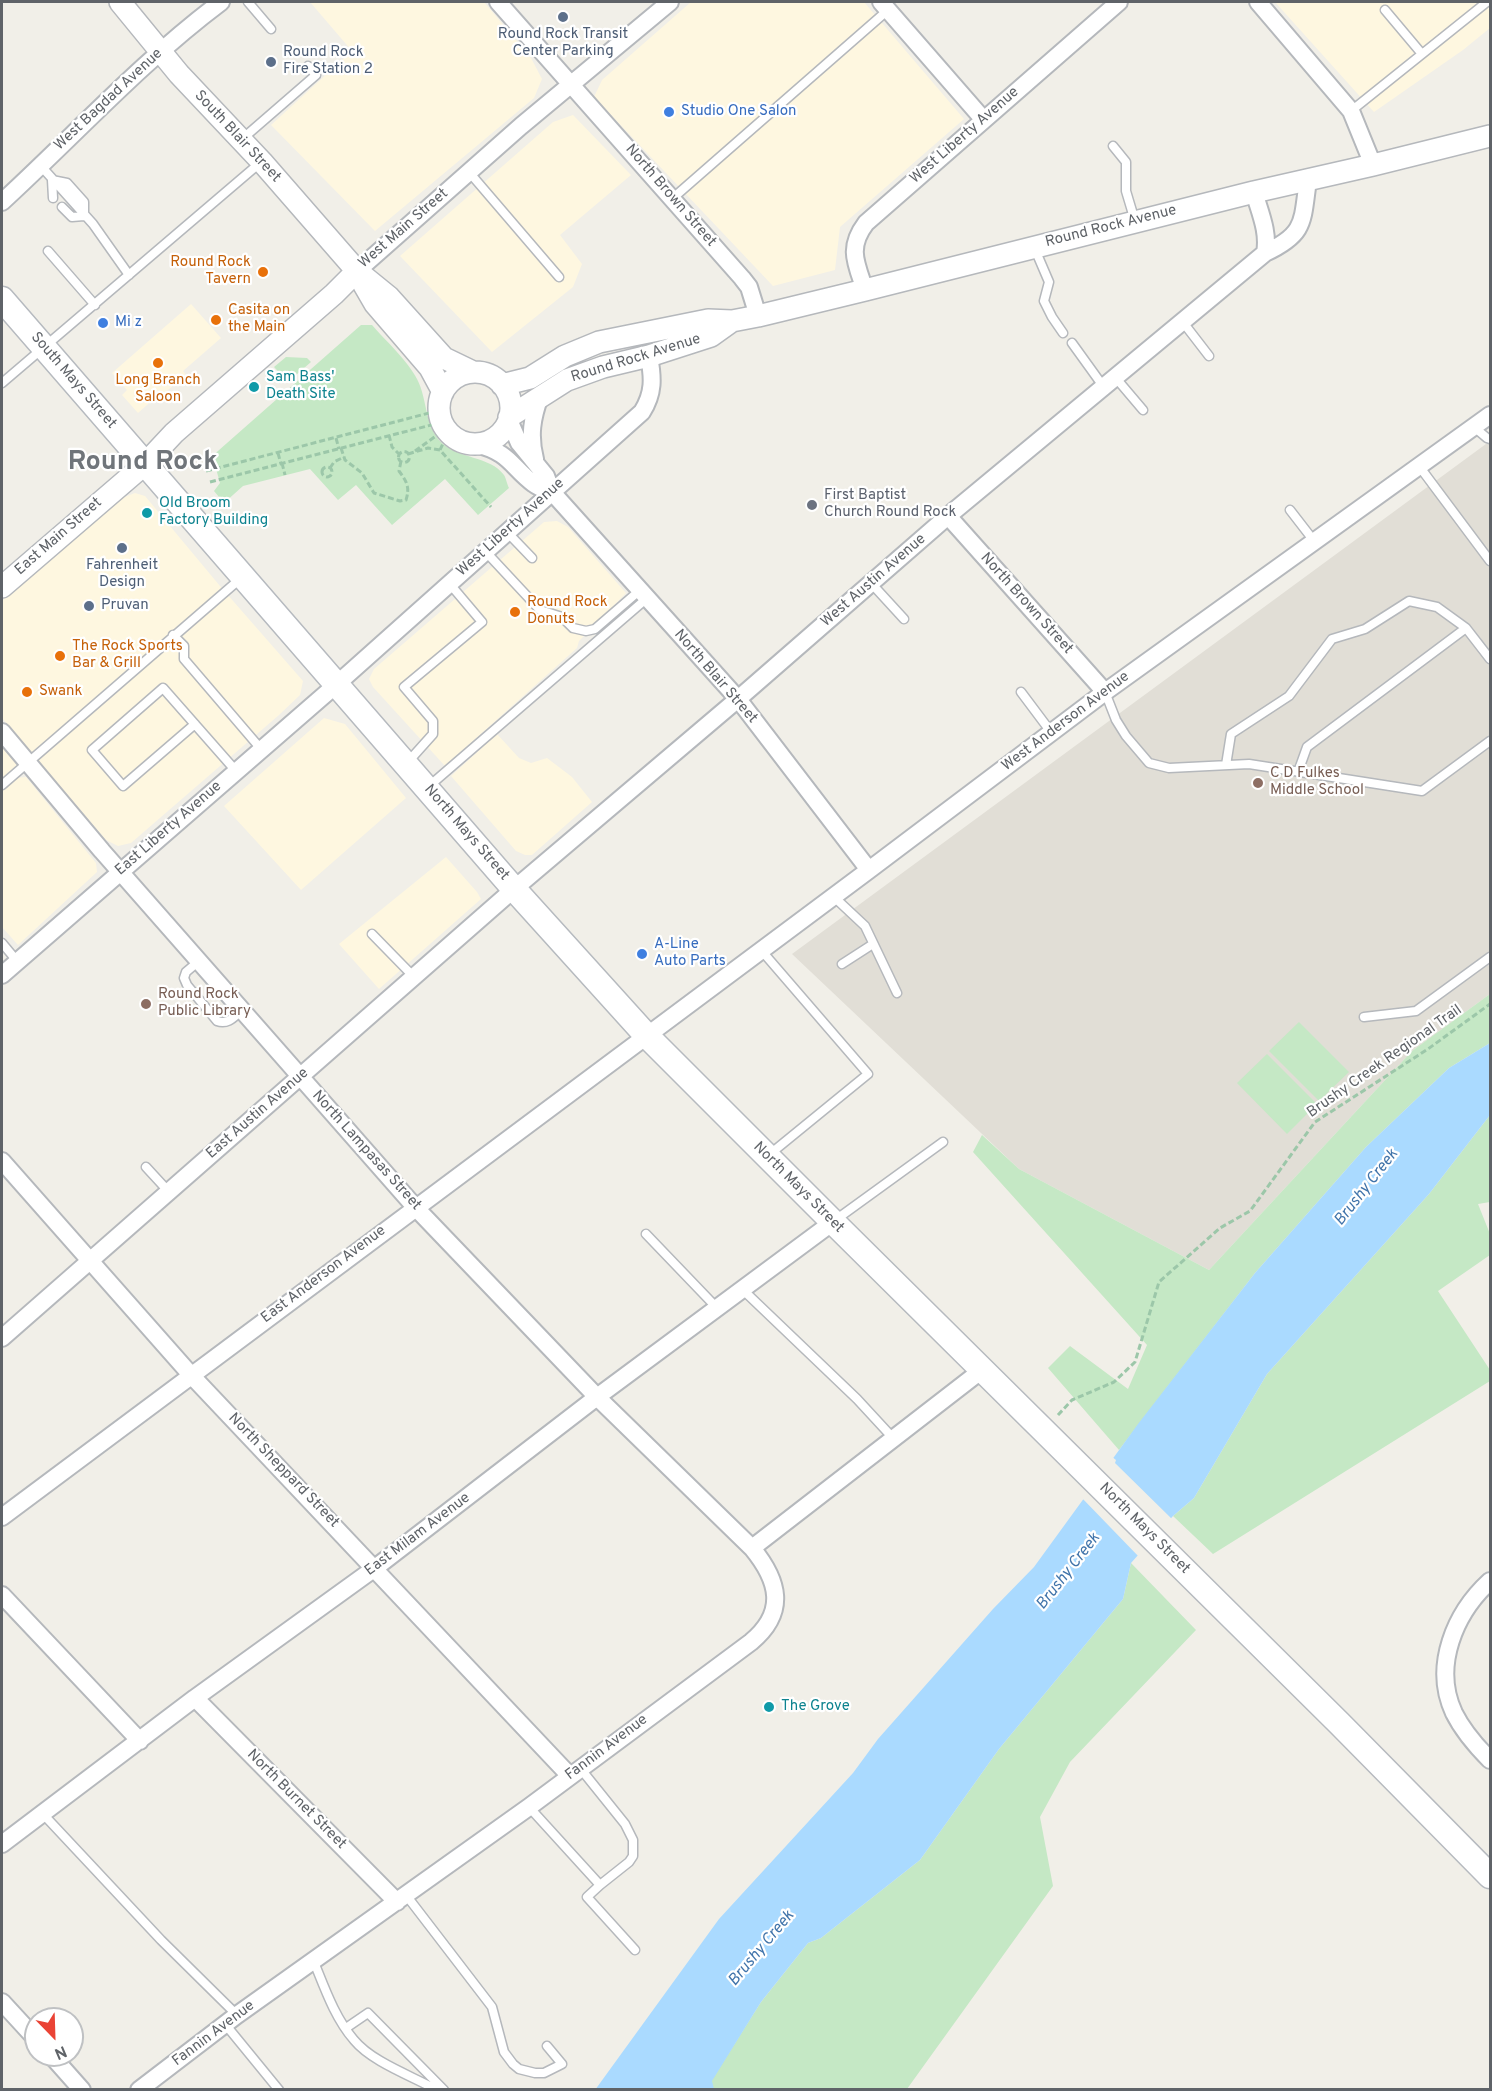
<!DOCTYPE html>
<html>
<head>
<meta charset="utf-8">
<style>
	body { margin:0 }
	#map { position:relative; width:1492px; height:2091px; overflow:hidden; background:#f1efe8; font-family:Overpass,sans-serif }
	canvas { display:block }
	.frame { position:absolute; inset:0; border:3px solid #5f6368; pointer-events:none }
	.north { position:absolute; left:24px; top:2007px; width:60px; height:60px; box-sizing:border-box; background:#fff; border:2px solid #bfc1c3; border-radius:50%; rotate:157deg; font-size:16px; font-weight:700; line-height:24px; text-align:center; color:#5f6368 }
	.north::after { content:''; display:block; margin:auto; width:21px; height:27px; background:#ea4335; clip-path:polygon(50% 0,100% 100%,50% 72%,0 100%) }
</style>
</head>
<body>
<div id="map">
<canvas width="1492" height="2091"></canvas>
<div class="frame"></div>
<div class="north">N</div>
</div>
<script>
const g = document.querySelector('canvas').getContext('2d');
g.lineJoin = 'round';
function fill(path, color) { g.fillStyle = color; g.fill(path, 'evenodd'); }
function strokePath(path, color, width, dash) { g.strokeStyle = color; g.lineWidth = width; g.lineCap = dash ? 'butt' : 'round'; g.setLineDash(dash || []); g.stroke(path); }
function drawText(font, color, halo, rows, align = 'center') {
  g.font = font + ' Overpass,sans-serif'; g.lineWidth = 4.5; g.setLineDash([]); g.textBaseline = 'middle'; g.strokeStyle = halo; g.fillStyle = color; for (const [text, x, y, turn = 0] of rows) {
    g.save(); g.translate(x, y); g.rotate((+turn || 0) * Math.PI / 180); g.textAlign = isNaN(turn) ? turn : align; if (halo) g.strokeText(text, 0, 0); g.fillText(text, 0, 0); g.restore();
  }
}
const commercial = new Path2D(`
	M310 2H484L531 58 542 79 534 98 375 231 271 125 352 51Z
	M691 2H864L964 119 840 227 835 270 773 286 594 97 602 80Z
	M1275 2H1490V28L1463 50 1374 112Z
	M573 115 631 175 560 235 582 264 573 287 492 352 400 256 553 122Z
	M191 304 221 338 183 371 186 375 157 399 155 398 138 413 122 395 127 390 112 373Z
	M135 493 145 496 220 586 303 681 300 695 279 715 131 843 118 846 106 840 2 718V601L117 500Z
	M557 521 568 527 626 593 579 641 577 648 445 766 373 687 369 679 374 669 544 522Z
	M324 718 345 724 406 798 301 890 224 806Z
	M497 734 519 758 531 763 547 758 572 777 592 802 532 855H525L516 851 451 776Z
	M2 746 18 765 2 779Z
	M26 777 96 863 97 872 18 945 2 927V791L16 778Z
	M446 857 477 892 481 899 379 989 339 944Z`);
const education = new Path2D(`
	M1490 441V994L1412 1051 1209 1270 1019 1169 792 954Z`);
const green = new Path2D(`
	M361 325H372C386 341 408 361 417 379 428 400 424 426 442 443 459 459 490 456 504 475 506 478 507 484 509 488L478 515 445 479 392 525 356 485 338 500 310 469 243 486 224 503 214 491 220 483 215 465 210 458Z
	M286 357 307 358 311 362 288 382 274 367Z
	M1490 994V1043L1449 1068 1366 1147 1255 1273 1119 1450 1048 1368 1070 1346 1128 1389 1147 1345 973 1152 982 1135 1019 1169 1209 1270 1412 1051Z
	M1299 1022 1349 1072 1319 1101 1269 1051Z
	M1267 1054 1317 1104 1287 1134 1237 1083Z
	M1490 1115V1202L1478 1204 1490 1234V1255L1438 1291 1490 1370V1381L1213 1554 1173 1516 1194 1498 1267 1374 1429 1194Z
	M1131 1563 1196 1630 1070 1762 1040 1817 1053 1886 907 2089H713L711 2081 761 2002 808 1943 821 1938 920 1860 999 1749 1123 1599Z`);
const water = new Path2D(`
	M1490 1043V1115L1429 1194 1267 1374 1194 1498 1173 1516 1131 1563 1123 1599 999 1749 920 1860 821 1938 808 1943 761 2002 712 2081 714 2089 595 2090 719 1919 853 1773 878 1739 993 1609 1034 1567 1138 1424 1255 1273 1366 1147 1449 1068Z`);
const pier = new Path2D(`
	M1111 1456 1116 1460 1115 1463 1173 1520 1140 1558 1081 1497Z`);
const path = new Path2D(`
	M389 435 392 447 399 454
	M336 438 339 449
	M341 448 345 460 362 473 374 493 400 501 406 500C410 487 407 482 399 471L401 461
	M440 450 445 439
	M415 451 440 433
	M398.5 457a5.5 5.5 0 1 1 11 0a5.5 5.5 0 1 1-11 0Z
	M278 453 281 464
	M408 454 428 448 440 450 491 507
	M282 463 285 475
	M322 472a5 5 0 1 1 10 0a5 5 0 1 1-10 0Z
	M330 468 334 462 344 457
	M206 471 433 412
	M210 482 435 424
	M1058 1415 1072 1400 1114 1382 1135 1362 1159 1282 1220 1228 1250 1211 1315 1122 1428 1049 1490 1004`);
const service = new Path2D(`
	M248 2 271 29
	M1385 10 1422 54
	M1351 111 1487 2
	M241 140 316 75 308 66
	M1113 146 1126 162V191L1135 221
	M40 165 93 224 129 275
	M469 172 559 277
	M53 198 52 180 67 183 84 202V216L72 217 62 207
	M673 198 888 10
	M1034 247 1049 282 1044 301 1052 317 1063 333
	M48 251 95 305
	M1182 321 1209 356
	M1072 343 1103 386
	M1115 377 1143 410
	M2 383 261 162
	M1474 427 1487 438 1490 439
	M1419 466 1490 561
	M1290 510 1314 541
	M507 532 532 558
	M485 551 540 610 562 617 573 628 586 631 595 629 639 591
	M871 583 904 619
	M173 635 184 646V659L261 749
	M1021 692 1051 732
	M1105 692 1116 720 1126 736 1149 763 1169 768 1249 764 1422 791 1490 741
	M195 724 123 786 92 750 163 688 236 771
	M407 763 433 734V721L404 687 482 622 449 583
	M1226 765 1231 734 1289 696 1332 639 1365 629 1409 601 1437 607 1466 628
	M1298 772 1307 747 1466 628 1490 659
	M2 785 240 579
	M428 787 646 599
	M833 896 865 926 897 993
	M372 934 414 977
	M2 943 17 961
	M761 950 868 1074 770 1154
	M199 961 186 972 184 978 187 985 217 1021C228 1025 234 1017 242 1010
	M842 964 873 944
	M1364 1017 1416 1011 1490 957
	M146 1167 169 1192
	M834 1221 943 1142
	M646 1234 717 1308
	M742 1289 857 1399 893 1438
	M529 1807 600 1885 629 1862 633 1856V1840L625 1824 580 1768
	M43 1814 161 1940 237 2015
	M600 1885 587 1897 635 1950
	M406 1895 492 2007 504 2052 513 2064 519 2069 535 2073H544L562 2064 547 2046
	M314 1962C325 1989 335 2018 354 2040 372 2062 412 2076 437 2090
	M225 2024 279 2090
	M346 2028 368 2013 444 2090`);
const minor = new Path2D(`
	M498 2 742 278 749 287 758 316
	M881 2 983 119
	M1258 2 1351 111 1373 165
	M1254 192C1260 213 1269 232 1265 253
	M2 202C75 135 141 62 221 2
	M357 271 521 126 670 2
	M865 290C856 263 847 248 866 223L1119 2
	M509 420 519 443 546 476 552 492 738 699 869 870
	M476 444C511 453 510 466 534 484 539 488 546 490 552 492
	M535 459C529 436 532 418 540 396
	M948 516 1105 692
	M2 732 102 851 415 1207 597 1397 752 1548C779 1581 787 1612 751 1642L529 1807 237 2015 139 2090
	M2 975 337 684 642 412C654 393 653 378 649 356
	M2 1161 191 1375 570 1776
	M2 1338 514 889 738 699 948 516 1265 253C1306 234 1302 222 1308 180
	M2 1517 869 870 1105 692 1490 415
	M752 1548 982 1370
	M1490 1581C1455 1613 1432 1666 1454 1713 1463 1731 1477 1747 1490 1760
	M2 1595 140 1741
	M195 1698 397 1902
	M2 1844 195 1698 375 1568 597 1397 833 1222
	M2 2002 36 2039
	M51 2055 82 2090`);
const tertiary = new Path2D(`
	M120 2 179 74 262 162 357 271 389 297 444 358 473 372
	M364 285 375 304 430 368 443 392
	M439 408a36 36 0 1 1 72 0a36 36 0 1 1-72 0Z
	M502 385 530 378 565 356 599 342 708 320 732 321 758 316 865 290 1254 192 1373 165 1490 136
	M509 417 567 380 603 367 649 356 711 336 732 321
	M2 587 145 464 174 433 334 294 357 271`);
const secondary = new Path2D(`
	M2 299 514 889 646 1035 833 1222 1339 1723 1490 1876`);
const markers = [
	[563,17,6,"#5c6f8a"],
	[271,62,6,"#5c6f8a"],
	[669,112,6,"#3f7fe0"],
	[263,272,6,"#e8710a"],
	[216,320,6,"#e8710a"],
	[103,323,6,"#3f7fe0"],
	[158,363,6,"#e8710a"],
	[254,387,6,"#0f9aa8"],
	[812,505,6,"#6b7280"],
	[147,513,6,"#0f9aa8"],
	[122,548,6,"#5c6f8a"],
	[89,606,6,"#5c6f8a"],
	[515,612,6,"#e8710a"],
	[60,656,6,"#e8710a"],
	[27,692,6,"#e8710a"],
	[1258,783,6,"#8d6e63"],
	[642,954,6,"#3f7fe0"],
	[146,1004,6,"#8d6e63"],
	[769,1707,6,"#0f9aa8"]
];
const serviceNames = [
	["Round Rock Transit",563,35],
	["Center Parking",563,52],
	["Round Rock",283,53,"left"],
	["Fire Station 2",283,70,"left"],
	["Fahrenheit",122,566],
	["Design",122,583],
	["Pruvan",101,606,"left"]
];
const streetNames = [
	["West Bagdad Avenue",109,100,-43],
	["West Liberty Avenue",965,136,-41],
	["South Blair Street",237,137,47],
	["North Brown Street",670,196,49],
	["Round Rock Avenue",1111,227,-14],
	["West Main Street",404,229,-41],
	["Round Rock Avenue",636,359,-17],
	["South Mays Street",73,381,49],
	["West Liberty Avenue",511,528,-42],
	["East Main Street",59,537,-41],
	["West Austin Avenue",874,581,-41],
	["North Brown Street",1026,604,48],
	["North Blair Street",715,677,49],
	["West Anderson Avenue",1066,722,-37],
	["East Liberty Avenue",169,829,-41],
	["North Mays Street",466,833,49],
	["Brushy Creek Regional Trail",1385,1062,-35],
	["East Austin Avenue",258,1114,-41],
	["North Lampasas Street",366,1151,48],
	["North Mays Street",798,1188,45],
	["East Anderson Avenue",324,1275,-37],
	["North Sheppard Street",283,1471,46],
	["North Mays Street",1144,1529,45],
	["East Milam Avenue",418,1535,-37],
	["Fannin Avenue",607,1748,-37],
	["North Burnet Street",296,1800,45],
	["Fannin Avenue",214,2034,-37]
];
const shopNames = [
	["Studio One Salon",681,112],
	["Mi z",115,323],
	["A-Line",654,945],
	["Auto Parts",654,962]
];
const foodNames = [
	["Round Rock",251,263,"right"],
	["Tavern",251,280,"right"],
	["Casita on",228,311],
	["the Main",228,328],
	["Long Branch",158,381,"center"],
	["Saloon",158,398,"center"],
	["Round Rock",527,603],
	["Donuts",527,620],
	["The Rock Sports",72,647],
	["Bar & Grill",72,664],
	["Swank",39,692]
];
const cultureNames = [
	["Sam Bass'",266,378],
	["Death Site",266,395],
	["Old Broom",159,504],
	["Factory Building",159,521],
	["The Grove",781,1707]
];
const worshipNames = [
	["First Baptist",824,496],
	["Church Round Rock",824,513]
];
const educationNames = [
	["C D Fulkes",1270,774],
	["Middle School",1270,791],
	["Round Rock",158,995],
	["Public Library",158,1012]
];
const waterNames = [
	["Brushy Creek",1367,1188,-52],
	["Brushy Creek",1069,1572,-52],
	["Brushy Creek",762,1949,-50]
];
const townNames = [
	["Round Rock",143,464]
];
fill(commercial, '#fef7e0');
fill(education, '#e1ded6');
fill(green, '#c5e8c5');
fill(water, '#aadaff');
fill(pier, '#f1efe8');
strokePath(service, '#b5b8bc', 11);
strokePath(minor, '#b5b8bc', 20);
strokePath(tertiary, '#b5b8bc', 24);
strokePath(secondary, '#b6babf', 27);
strokePath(path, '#9cc7a9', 3, [6, 3]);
strokePath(service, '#fff', 8);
strokePath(minor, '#fff', 16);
strokePath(tertiary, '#fff', 21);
strokePath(secondary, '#fff', 24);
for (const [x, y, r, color] of markers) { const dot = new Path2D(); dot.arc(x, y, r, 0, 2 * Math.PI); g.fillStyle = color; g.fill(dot); strokePath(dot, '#fff', 2); }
drawText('15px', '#4e5e75', '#fff', serviceNames);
drawText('15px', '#5f6368', '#fff', streetNames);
drawText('15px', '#366cbe', '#fff', shopNames, 'left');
drawText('15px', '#c56008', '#fff', foodNames, 'left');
drawText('15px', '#0d838f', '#fff', cultureNames, 'left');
drawText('15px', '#5b616d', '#fff', worshipNames, 'left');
drawText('15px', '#785e54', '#fff', educationNames, 'left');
drawText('italic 16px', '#4174aa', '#fff', waterNames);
drawText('bold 27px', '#70757a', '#fff', townNames);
</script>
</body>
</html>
